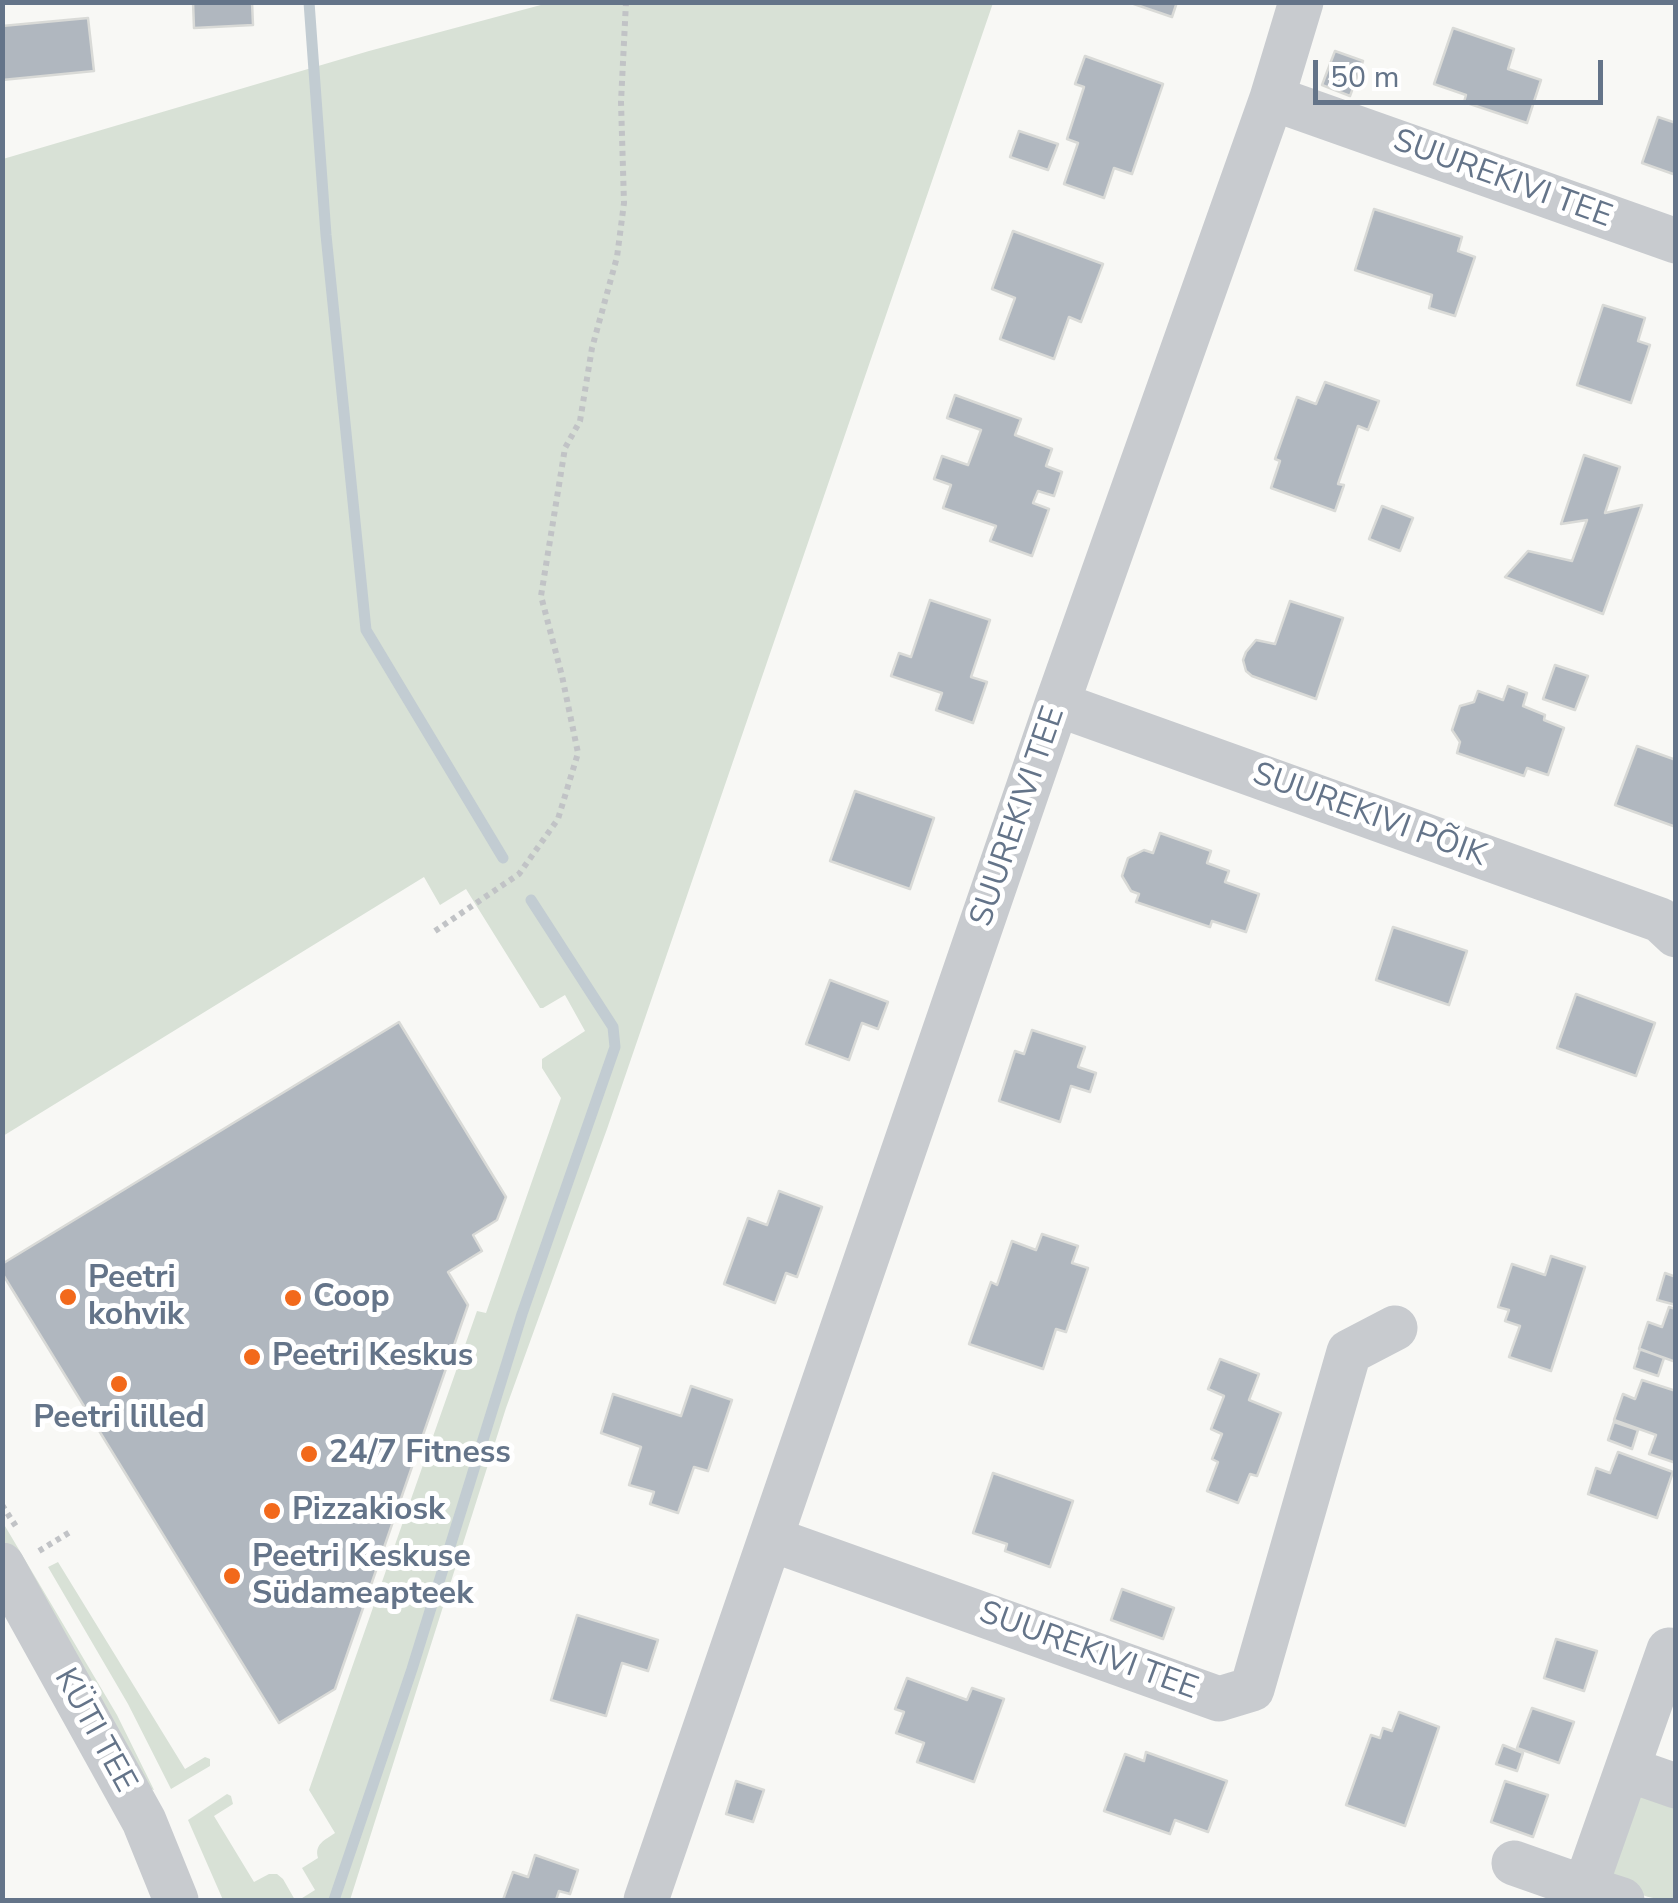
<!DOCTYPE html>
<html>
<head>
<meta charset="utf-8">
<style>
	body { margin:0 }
	#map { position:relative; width:1678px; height:1903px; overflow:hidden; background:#f8f8f5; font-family:"Nunito Sans",sans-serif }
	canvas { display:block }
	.frame { position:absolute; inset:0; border:5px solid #647489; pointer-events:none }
	.scale { position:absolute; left:1313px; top:60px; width:290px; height:45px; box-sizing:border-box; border:5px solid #647489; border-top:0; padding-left:12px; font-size:30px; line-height:35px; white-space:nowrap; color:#647489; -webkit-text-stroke:8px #fff; paint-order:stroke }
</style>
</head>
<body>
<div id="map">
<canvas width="1678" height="1903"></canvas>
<div class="frame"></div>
<div class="scale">50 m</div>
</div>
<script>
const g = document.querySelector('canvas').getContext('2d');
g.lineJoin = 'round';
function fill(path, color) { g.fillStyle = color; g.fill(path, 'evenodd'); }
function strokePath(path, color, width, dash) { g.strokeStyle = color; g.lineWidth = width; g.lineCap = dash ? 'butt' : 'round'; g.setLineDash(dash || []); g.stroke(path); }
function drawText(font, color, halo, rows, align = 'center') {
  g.font = font + ' "Nunito Sans",sans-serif'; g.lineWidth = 10; g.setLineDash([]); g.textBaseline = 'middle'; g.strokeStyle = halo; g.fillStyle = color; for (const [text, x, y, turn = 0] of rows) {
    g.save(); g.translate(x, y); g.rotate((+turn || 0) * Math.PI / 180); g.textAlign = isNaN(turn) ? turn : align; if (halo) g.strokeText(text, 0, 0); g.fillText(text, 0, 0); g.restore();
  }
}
const green = new Path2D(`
	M552 2 993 3 607 1129 506 1408 350 1900H299L315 1890 302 1868 318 1858C314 1844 325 1840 335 1833L309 1790 477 1311 486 1313 561 1098 542 1068V1059L585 1031 565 995 543 1008H540L466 889 440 905 424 877 3 1136V159L369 51Z
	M2 1521 117 1715 154 1790 147 1788 47 1612 3 1539Z
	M58 1562 185 1769 205 1757 210 1759V1766L171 1789 128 1704 48 1567Z
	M1640 1792 1675 1795V1900C1652 1900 1622 1893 1612 1871Z
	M227 1794 231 1796 233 1804 214 1816 254 1882 269 1874H277L283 1879 295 1900H223L188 1820Z`);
const stream = new Path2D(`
	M309 2 326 235 366 630 503 858
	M334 1900 412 1669 522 1314 615 1047 613 1027 531 900`);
const building = new Path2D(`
	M193 2H252L253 25 194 28Z
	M1128 2H1177L1172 17Z
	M88 18 94 71 2 80V26Z
	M1453 28 1514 49 1508 69 1541 80 1527 123 1464 102 1466 95 1434 84Z
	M1335 51 1363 61 1350 96 1322 85Z
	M1085 56 1163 84 1132 174 1114 168 1104 198 1064 184 1078 143 1067 139 1084 87 1075 84Z
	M1658 117 1676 123V175L1642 163Z
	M1019 131 1058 144 1048 170 1010 157Z
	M1374 209 1462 237 1458 251 1475 257 1455 316 1429 308 1432 295 1355 270Z
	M1013 231 1103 264 1081 322 1069 317 1054 359 1000 339 1015 298 992 289Z
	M1603 305 1645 318 1638 341 1650 345 1631 403 1577 385Z
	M1325 382 1379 401 1368 430 1358 426 1338 484 1344 485 1335 511 1271 488 1280 461 1275 459 1297 397 1316 404Z
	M955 395 1021 419 1015 435 1052 449 1046 466 1062 472 1054 496 1038 491 1033 503 1049 509 1032 556 990 541 996 526 943 508 951 485 934 479 942 456 968 465 981 430 947 418Z
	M1584 455 1620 467 1605 513 1642 505 1603 614 1505 577 1528 551 1572 561 1587 520 1561 524Z
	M1382 506 1413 518 1400 551 1369 539Z
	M930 600 990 620 971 677 987 682 973 723 936 710 942 693 891 676 899 653 911 657Z
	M1290 601 1343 618 1316 699 1252 676 1246 671 1243 660 1246 652 1256 640 1275 644Z
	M1555 665 1588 676 1575 710 1543 699Z
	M1508 686 1527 693 1523 706 1545 715 1544 720 1564 728 1548 775 1527 768 1524 776 1457 753 1460 742 1452 730 1460 706 1474 702 1478 691 1503 700Z
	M1637 746 1676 760V827L1615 805Z
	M855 791 934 818 910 889 830 861Z
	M1160 833 1211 851 1207 863 1229 871 1225 882 1259 894 1246 932 1212 921 1210 927 1136 902 1139 894 1131 891 1122 876 1128 858 1144 850 1153 853Z
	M1393 927 1467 951 1449 1005 1376 980Z
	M830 980 888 1002 878 1029 862 1023 849 1060 806 1044Z
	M1576 994 1655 1023 1636 1076 1557 1048Z
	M399 1022 506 1197 497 1220 473 1235 482 1251 448 1272 468 1305 335 1689 279 1723 2 1273V1264Z
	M1032 1030 1085 1047 1078 1067 1096 1073 1090 1092 1071 1086 1060 1122 999 1101 1015 1051 1024 1054Z
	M779 1191 822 1207 797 1277 786 1273 775 1303 724 1284 748 1218 767 1225Z
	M1042 1234 1078 1246 1072 1263 1088 1268 1066 1332 1056 1329 1043 1369 969 1344 991 1282 997 1285 1012 1241 1036 1250Z
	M1551 1256 1585 1267 1551 1371 1509 1357 1520 1326 1505 1321 1509 1310 1498 1307 1512 1264 1545 1275Z
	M1665 1273 1676 1277V1305L1657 1300Z
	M1669 1307 1676 1309V1362L1639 1349 1648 1322 1662 1327Z
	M1640 1349 1664 1358 1658 1376 1634 1368Z
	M1220 1359 1259 1374 1249 1400 1281 1413 1257 1476 1250 1474 1238 1503 1207 1491 1218 1462 1212 1459 1222 1434 1211 1429 1224 1396 1208 1389Z
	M1642 1380 1676 1391V1463L1649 1454 1656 1435 1614 1420 1623 1394 1635 1399Z
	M691 1386 732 1400 708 1471 694 1467 678 1513 650 1504 654 1492 629 1485 641 1447 601 1433 613 1394 681 1416Z
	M1614 1422 1638 1430 1632 1449 1608 1440Z
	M1618 1452 1673 1472 1657 1518 1588 1494 1596 1468 1610 1473Z
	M993 1473 1073 1501 1050 1567 1005 1551 1007 1544 973 1533Z
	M1122 1589 1174 1608 1163 1639 1111 1620Z
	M577 1615 658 1640 648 1671 622 1663 606 1716 551 1700Z
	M1556 1639 1597 1651 1584 1691 1544 1678Z
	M907 1678 967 1700 972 1688 1004 1699 974 1782 917 1762 924 1743 896 1733 904 1712 895 1709Z
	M1532 1708 1574 1722 1559 1763 1517 1748Z
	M1399 1712 1439 1727 1405 1826 1346 1805 1371 1735 1380 1738 1383 1728 1392 1731Z
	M1503 1745 1523 1753 1517 1771 1496 1764Z
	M1146 1752 1227 1781 1208 1832 1175 1820 1170 1834 1104 1811 1125 1754 1144 1761Z
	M736 1781 764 1790 753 1822 726 1814Z
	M1505 1781 1548 1795 1533 1837 1491 1822Z
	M535 1855 578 1870 570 1894 559 1891 556 1900H503L513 1872 528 1877Z`);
const path = new Path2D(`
	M435 931 519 874 558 819 578 753 562 676 541 596 565 448 580 421 592 348 617 257 624 203 621 102 626 2
	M2 1505 17 1528
	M39 1551 70 1532`);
const minor = new Path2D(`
	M1272 98 1676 241
	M1057 704 1660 920 1676 935
	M771 1539 1219 1699 1252 1689 1349 1352 1395 1328
	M2 1565 144 1821 176 1900
	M1627 1769 1669 1650
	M1514 1863 1585 1888
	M646 1900 1057 704 1272 98 1301 2
	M1622 1900 1585 1888 1627 1769 1676 1786`);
const markers = [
	[68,1297,10,"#f2691b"],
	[293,1298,10,"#f2691b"],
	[252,1357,10,"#f2691b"],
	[119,1384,10,"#f2691b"],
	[309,1454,10,"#f2691b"],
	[272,1511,10,"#f2691b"],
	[232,1576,10,"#f2691b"]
];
const streetNames = [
	["SUUREKIVI TEE",1502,180,20],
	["SUUREKIVI PÕIK",1369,816,20],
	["SUUREKIVI TEE",1019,817,-71],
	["SUUREKIVI TEE",1088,1652,20],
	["KÜTI TEE",94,1731,61]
];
const poiNames = [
	["Peetri",88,1279],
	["kohvik",88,1316],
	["Coop",313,1298],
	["Peetri Keskus",272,1357],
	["Peetri lilled",119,1419,"center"],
	["24/7 Fitness",329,1454],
	["Pizzakiosk",292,1511],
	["Peetri Keskuse",252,1558],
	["Südameapteek",252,1595]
];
fill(green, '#d8e1d6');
strokePath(stream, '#c2ccd2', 11);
fill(building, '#b0b7bf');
strokePath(building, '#d9dad7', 2.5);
strokePath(path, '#c1c3c6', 6, [5, 5]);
strokePath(minor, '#c8cbcf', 45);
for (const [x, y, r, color] of markers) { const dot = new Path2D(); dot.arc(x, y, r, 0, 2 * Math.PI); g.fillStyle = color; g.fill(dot); strokePath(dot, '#fff', 4); }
drawText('32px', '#647489', '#fff', streetNames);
drawText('bold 32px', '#647489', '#fff', poiNames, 'left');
</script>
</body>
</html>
